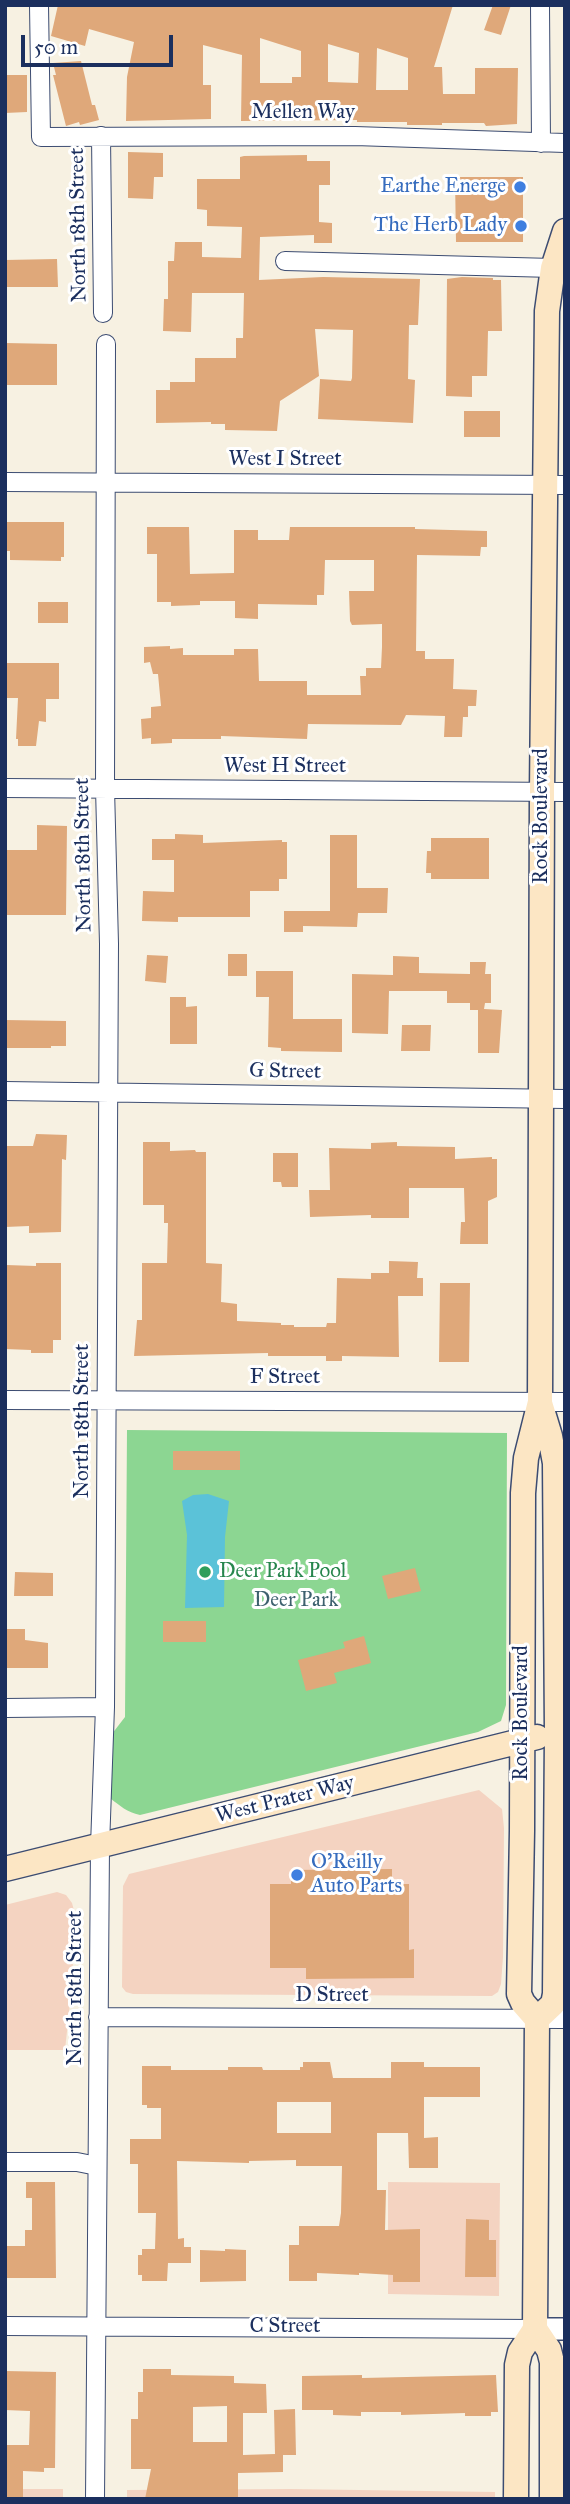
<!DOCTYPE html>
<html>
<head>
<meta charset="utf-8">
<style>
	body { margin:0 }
	#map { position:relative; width:570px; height:2504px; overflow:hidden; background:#f7f1e2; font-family:"IM FELL Great Primer",serif }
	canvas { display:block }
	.frame { position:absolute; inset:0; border:7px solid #1b2f5e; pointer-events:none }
	.scale { position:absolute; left:21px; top:35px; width:152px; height:32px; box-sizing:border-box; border:4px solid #1b2f5e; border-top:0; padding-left:9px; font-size:21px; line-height:24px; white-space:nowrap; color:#1b2f5e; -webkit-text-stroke:5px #fff; paint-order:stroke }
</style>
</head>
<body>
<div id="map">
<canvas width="570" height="2504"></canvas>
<div class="frame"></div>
<div class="scale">50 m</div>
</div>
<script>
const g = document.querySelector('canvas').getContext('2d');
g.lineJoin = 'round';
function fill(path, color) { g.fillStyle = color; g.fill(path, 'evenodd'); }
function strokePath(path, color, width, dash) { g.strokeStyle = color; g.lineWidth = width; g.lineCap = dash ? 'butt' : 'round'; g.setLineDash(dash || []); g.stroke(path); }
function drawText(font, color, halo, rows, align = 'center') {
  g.font = font + ' "IM FELL Great Primer",serif'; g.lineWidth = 6; g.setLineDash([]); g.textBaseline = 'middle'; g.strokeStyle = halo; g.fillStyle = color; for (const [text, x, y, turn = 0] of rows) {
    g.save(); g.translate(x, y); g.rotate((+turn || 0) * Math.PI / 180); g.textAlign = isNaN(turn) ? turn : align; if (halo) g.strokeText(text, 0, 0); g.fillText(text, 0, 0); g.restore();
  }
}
const built = new Path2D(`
	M479 1790 502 1809 504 1828 503 1957 501 1984 498 1992 492 1996 133 1994 126 1992 122 1987 123 1886 129 1874Z
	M57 1892 66 1895 72 1903 75 1914 72 1984 65 2050H5V1905Z
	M388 2182 500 2183 499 2296 388 2294Z
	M5 2489H63V2499H5Z
	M291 2489 495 2492V2499H127V2490Z`);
const green = new Path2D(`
	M127 1430 507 1433 506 1705 501 1721 478 1732 140 1815C127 1812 120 1806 110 1798L108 1739 125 1717Z`);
const water = new Path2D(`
	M208 1494 229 1501 225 1537 224 1607 185 1608 187 1535 182 1501 193 1495Z`);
const building = new Path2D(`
	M58 5H453L434 67H442L443 94H475V68H518L517 124 486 126 484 123H442V125H407V122H357V120L241 121 242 55 203 45V85H211V119L126 121 127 77 134 42 89 29 85 46 51 36ZM260 38 301 51V77H292V83H260ZM328 44 359 53 358 83 328 82ZM377 48 408 58V90H376Z
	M493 5H511L501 35 484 30Z
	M81 61 92 105H95L99 120 80 125 79 122 66 126 53 75H56L53 63Z
	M5 75H27V112L5 113Z
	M128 152 163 153V177H154L153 199 128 198Z
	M307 155V161H330V185H319V222L332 223V243H314V235L260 237 259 280 323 277 420 279 418 325H409L408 379 415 380 413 423 318 419 320 379 351 381 352 378 353 330 315 329 319 376 280 401 277 431 225 430V424H211V422L156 423V390H170V382H195V358H236V338H243L244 293H192L191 332 163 331 164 299H168V261H174L175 242H202V257L241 258 242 227 207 226V210L197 209V179H240V157L244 156Z
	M455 177H523V242H456Z
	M57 259 58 287H5V260Z
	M462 277 493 278V280H501L502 331H488L487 376H472V397L446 396 447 279Z
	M5 343 57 344V385H5Z
	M464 411H500V437H464Z
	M5 522H64V557H61V561L10 560V551H7L5 547Z
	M147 527H189L190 574 234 573V530H258V540H289L290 527H415V529L487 531V547H481L480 556 417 555 416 651H425V659H454L453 689 477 690 476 706H468V717H463L462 737H444L445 716 406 715 401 725 308 724 307 739 221 736V739H172V743L151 744V738L142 739 141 719 151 718V707L161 706 158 674H153L150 662 144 663V647L170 646V649L183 648V655H234V649H258L259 681H307V695H361L360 676H366V668H381L382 647V624L352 625 350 621 349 591H374V560H325L324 595H317V605L258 604V619L235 618V601H200V605L171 606V602H157V554H147Z
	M38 602H68V623H38Z
	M5 663H59V699H46V722L39 721 36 746H18V739H16L18 698H5Z
	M37 825 67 826 66 915H5V850H37Z
	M175 834 203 835V843L282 840V842H287V879H279V891H250V917H178V922L142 921 143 891 174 892V860H152V839H175Z
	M330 835H357V888H388L387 913H358L357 927 303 926V932H284V911H330Z
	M431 838H489V879H431V873H426L427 851H431Z
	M228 954H247V976H228Z
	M147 955 168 956 166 983 145 981Z
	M393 956 419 957V973L470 974V962H486L485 974H491V1003H485L484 1009 502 1010 499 1053H478V1010H470V1003H447V991H389L388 1034 352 1033V974L393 975Z
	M256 971H293V1019H342V1052L281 1051V1048L268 1047 269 997H256Z
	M170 997H186V1007L197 1006V1044H170Z
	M5 1020 66 1021V1046H51V1048H6Z
	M402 1025H431L430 1051H401Z
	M36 1134 67 1135 66 1160 62 1159 61 1232 29 1233V1226L5 1227V1146H33Z
	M143 1142H170V1151L195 1150 196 1152H206V1263L222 1264 221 1302 237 1304V1321L281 1323V1325H294V1327H326L327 1323H336L337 1278 371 1279V1273H389V1261L418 1262 417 1278H423V1296H398L399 1357 342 1356V1361H326V1356H268V1353L134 1356 137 1320H142V1263H167L168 1223H164V1205H143Z
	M397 1142V1146L455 1147V1159L492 1157V1159H497V1197L488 1201V1244H460L461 1222H465L464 1188H409V1218H371V1215L310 1217 309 1190H330L329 1148 371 1149V1143Z
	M273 1153H298V1187H282L281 1182H273Z
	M36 1263H61V1340H53V1353H31V1350L5 1349 6 1265 36 1266Z
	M440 1283H470L469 1362H439Z
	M173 1451H240V1470H173Z
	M415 1568 421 1591 388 1599 382 1576Z
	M15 1572 53 1573V1596H14Z
	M163 1621H206V1642H163Z
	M5 1629H25V1640L48 1643V1668H5Z
	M364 1636 371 1663 334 1673 337 1683 306 1691 298 1660 345 1648 343 1642Z
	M392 1869V1884H409V1950L414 1949V1978L306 1979V1968H270V1884H291V1870Z
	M303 2062H330L333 2078H391V2062H424V2067H480V2097H424V2138L438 2137V2168H409L408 2133H377V2190H386L385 2230 420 2229V2282H393V2275L359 2273V2275L317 2273V2281H289V2245H299V2226H339L341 2213 342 2166H296V2160L249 2161V2163L177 2161 178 2239 184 2238V2247H191V2263H168L167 2281H142V2275H138V2255H142V2249H155L156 2213H138V2164H130V2139H161V2108H147V2105H142V2066H171V2070H228V2067H262L263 2070H300V2067H303ZM277 2102H331V2133H277Z
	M26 2182H55L56 2278H5V2246H25V2230H32V2198H26Z
	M466 2219 489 2220V2240H496V2277H465Z
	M225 2249 246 2250V2281L200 2282V2250L225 2251Z
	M143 2369H171V2375L234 2376V2383L266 2384 267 2413H243V2455L275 2454 274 2410 295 2409 296 2455H283V2472L238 2473V2499H145L151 2469H131V2419H138V2392H143ZM227 2406V2442H193V2407Z
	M5 2371 56 2372 55 2468H44V2472L23 2471V2499H5V2445H29L30 2411 5 2410Z
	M362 2375V2378L496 2375 498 2412H491V2416H465V2413L401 2415V2412H361V2416L333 2415V2410H302V2376Z`);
const minor = new Path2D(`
	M39 5 41 137 355 136 565 143
	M540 5 541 143
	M101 136 103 313
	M285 261 553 268
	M5 482 565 485
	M5 788 565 792
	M5 1091 565 1099
	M5 1400 565 1402
	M5 1708 105 1707
	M98 2017 565 2019
	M5 2162H77L97 2166
	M5 2326 535 2329
	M95 2499 100 1846 105 1707 109 944 105 788 106 344`);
const tertiary = new Path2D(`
	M535 2329H565`);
const secondary = new Path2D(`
	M5 1869 537 1737
	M537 2019 523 2003 519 1994 522 1831 523 1493 526 1458 540 1402 542 791 547 311 553 268 565 231
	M535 2329 549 2350 552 2362V2499
	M516 2499 517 2365 520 2352 535 2329 537 2019 553 2004 555 1994 557 1733 555 1463 550 1436 540 1403`);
const markers = [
	[520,187,7,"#3f7fe0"],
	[521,226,7,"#3f7fe0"],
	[205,1572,7,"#2e9e5b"],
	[297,1875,7,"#3f7fe0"]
];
const streetNames = [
	["Mellen Way",303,113],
	["North 18th Street",79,225,-91],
	["West I Street",285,460],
	["West H Street",285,767],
	["Rock Boulevard",542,816,-90],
	["North 18th Street",84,855,-91],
	["G Street",285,1072,1],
	["F Street",285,1378],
	["North 18th Street",83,1421,-90],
	["Rock Boulevard",522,1713,-90],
	["West Prater Way",285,1800,-14],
	["North 18th Street",76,1988,-90],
	["D Street",332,1996],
	["C Street",285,2327]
];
const shopNames = [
	["Earthe Energe",506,187],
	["The Herb Lady",507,226],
	["O'Reilly",311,1863,"left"],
	["Auto Parts",311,1887,"left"]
];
const leisureNames = [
	["Deer Park Pool",219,1572]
];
const parkNames = [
	["Deer Park",296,1601]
];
fill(built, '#f4d3c1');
fill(green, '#8cd692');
fill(water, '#5bc2d8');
fill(building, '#dfa87a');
strokePath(minor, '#3c4c72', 20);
strokePath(tertiary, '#3c4c72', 24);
strokePath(secondary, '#3c4c72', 27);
strokePath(minor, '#fff', 18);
strokePath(tertiary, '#fff', 21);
strokePath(secondary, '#fce6c4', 24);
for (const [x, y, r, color] of markers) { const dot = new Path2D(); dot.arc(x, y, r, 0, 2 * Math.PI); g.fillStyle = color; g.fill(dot); strokePath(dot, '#fff', 2.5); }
drawText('21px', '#1b2f5e', '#fff', streetNames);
drawText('21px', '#366cbe', '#fff', shopNames, 'right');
drawText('21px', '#27864d', '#fff', leisureNames, 'left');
drawText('21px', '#3d616e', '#fff', parkNames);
</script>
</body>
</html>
